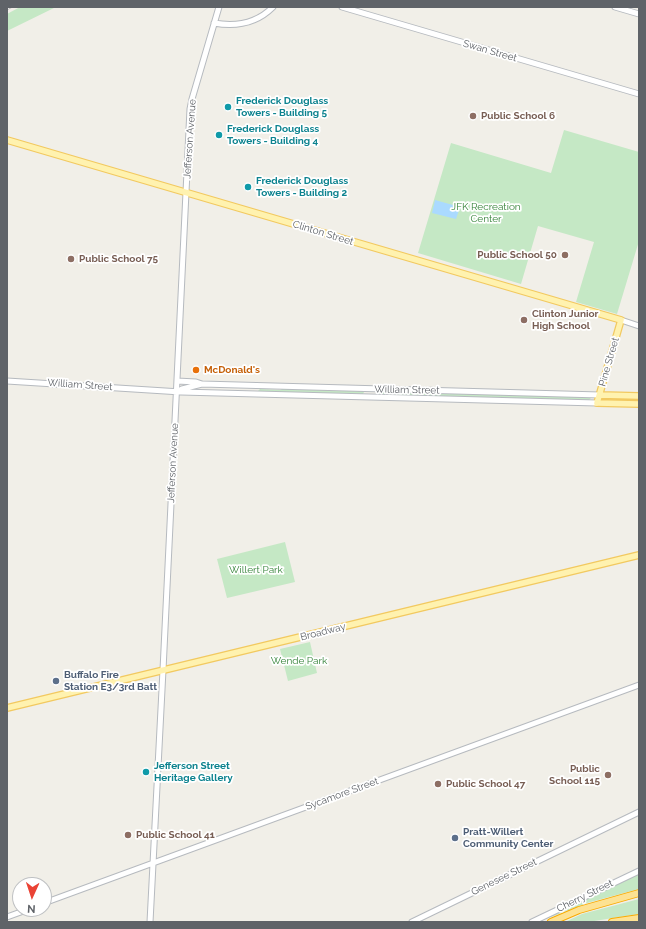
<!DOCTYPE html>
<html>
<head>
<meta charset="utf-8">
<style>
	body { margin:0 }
	#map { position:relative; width:646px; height:929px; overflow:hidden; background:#f1efe8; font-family:Raleway,sans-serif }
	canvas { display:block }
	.frame { position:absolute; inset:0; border:8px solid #5f6368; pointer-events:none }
	.north { position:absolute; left:12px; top:877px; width:40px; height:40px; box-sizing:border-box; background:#fff; border:1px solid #bfc1c3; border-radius:50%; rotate:183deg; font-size:11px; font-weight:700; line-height:16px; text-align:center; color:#5f6368 }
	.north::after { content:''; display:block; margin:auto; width:14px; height:18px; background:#ea4335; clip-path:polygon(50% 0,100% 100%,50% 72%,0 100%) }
</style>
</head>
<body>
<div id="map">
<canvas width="646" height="929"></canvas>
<div class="frame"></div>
<div class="north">N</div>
</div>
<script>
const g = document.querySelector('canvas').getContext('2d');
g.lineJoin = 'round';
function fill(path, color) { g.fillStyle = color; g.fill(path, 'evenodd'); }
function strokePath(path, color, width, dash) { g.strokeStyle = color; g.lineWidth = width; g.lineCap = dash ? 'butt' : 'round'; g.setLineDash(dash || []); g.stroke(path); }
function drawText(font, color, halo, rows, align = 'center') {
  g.font = font + ' Raleway,sans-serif'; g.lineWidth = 3.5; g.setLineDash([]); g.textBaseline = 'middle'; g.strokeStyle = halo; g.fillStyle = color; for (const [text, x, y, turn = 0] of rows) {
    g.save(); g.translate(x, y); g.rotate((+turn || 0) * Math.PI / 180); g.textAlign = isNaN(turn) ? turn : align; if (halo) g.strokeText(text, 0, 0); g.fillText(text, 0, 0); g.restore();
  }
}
const green = new Path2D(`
	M20 7H56L7 31V14Z
	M564 130 639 152V241L617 314 576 302 594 242 538 226 521 284 418 253 451 143 551 173Z
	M284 388 364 391V392L363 394 341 393 337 395 259 392 258 391 260 389 280 390Z
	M377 391 590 396 591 398 589 400 573 399 568 401 376 395Z
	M285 542 295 582 227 598 217 559Z
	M310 642 317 673 288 681 280 649Z
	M639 873V889L587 903 543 920Z
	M639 899V914L588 922H565L582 914Z`);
const water = new Path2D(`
	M435 200 460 207 456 219 432 213Z`);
const secondary = new Path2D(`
	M342 7 639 94
	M615 7 639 14
	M214 23C236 27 257 23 273 7
	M621 320 639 326
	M7 381 181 392 597 403
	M177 381 196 382 202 384
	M177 392 182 389 202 384 600 395
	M44 903 639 685
	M7 917 29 909
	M150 922 163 670 190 109 192 99 219 7
	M412 922 639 812
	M532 922 639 871`);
const primary = new Path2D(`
	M7 140 621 320 597 403 639 404
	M600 395 639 396
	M7 708 639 555`);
const highway = new Path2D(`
	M551 922 579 910 639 893
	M612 922 639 918`);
const rail = new Path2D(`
	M7 9 11 7`);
const markers = [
	[228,107,4,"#0f9aa8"],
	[473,116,4,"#8d6e63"],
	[219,135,4,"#0f9aa8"],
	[248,187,4,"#0f9aa8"],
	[565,255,4,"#8d6e63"],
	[71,259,4,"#8d6e63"],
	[524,320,4,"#8d6e63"],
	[196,370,4,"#e8710a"],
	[56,681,4,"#5c6f8a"],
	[146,772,4,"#0f9aa8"],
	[608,775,4,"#8d6e63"],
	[438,784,4,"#8d6e63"],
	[128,835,4,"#8d6e63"],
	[455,838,4,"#5c6f8a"]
];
const streetNames = [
	["Swan Street",490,51,16],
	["Jefferson Avenue",190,139,-86],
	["Clinton Street",323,233,17],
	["Pine Street",609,362,-74],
	["William Street",80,385,4],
	["William Street",407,390,1],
	["Jefferson Avenue",173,463,-87],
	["Broadway",323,632,-14],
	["Sycamore Street",342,794,-20],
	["Genesee Street",504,877,-26],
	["Cherry Street",585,896,-26]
];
const cultureNames = [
	["Frederick Douglass",236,101],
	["Towers - Building 5",236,113],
	["Frederick Douglass",227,129],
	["Towers - Building 4",227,141],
	["Frederick Douglass",256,181],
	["Towers - Building 2",256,193],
	["Jefferson Street",154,766],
	["Heritage Gallery",154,778]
];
const educationNames = [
	["Public School 6",481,116],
	["Public School 50",557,255,"right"],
	["Public School 75",79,259],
	["Clinton Junior",532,314],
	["High School",532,326],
	["Public",600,769,"right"],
	["School 115",600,781,"right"],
	["Public School 47",446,784],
	["Public School 41",136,835]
];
const parkNames = [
	["JFK Recreation",486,207],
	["Center",486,219],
	["Willert Park",256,570],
	["Wende Park",299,661]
];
const foodNames = [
	["McDonald's",204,370]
];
const serviceNames = [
	["Buffalo Fire",64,675],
	["Station E3/3rd Batt",64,687],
	["Pratt-Willert",463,832],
	["Community Center",463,844]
];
fill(green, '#c5e8c5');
fill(water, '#aadaff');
strokePath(secondary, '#b6babf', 7);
strokePath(primary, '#f2c960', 8);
strokePath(highway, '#f9ab00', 8);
strokePath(secondary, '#fff', 5);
strokePath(primary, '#fff2af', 5.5);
strokePath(highway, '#fde293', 6);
strokePath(rail, '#b6b7b8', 2.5);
strokePath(rail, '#fff', 1, [3]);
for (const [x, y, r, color] of markers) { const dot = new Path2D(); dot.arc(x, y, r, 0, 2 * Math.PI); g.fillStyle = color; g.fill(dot); strokePath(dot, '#fff', 1.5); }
drawText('10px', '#5f6368', '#fff', streetNames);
drawText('bold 10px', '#0d838f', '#fff', cultureNames, 'left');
drawText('bold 10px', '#785e54', '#fff', educationNames, 'left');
drawText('10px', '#348238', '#fff', parkNames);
drawText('bold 10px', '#c56008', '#fff', foodNames, 'left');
drawText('bold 10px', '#4e5e75', '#fff', serviceNames, 'left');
</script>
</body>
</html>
